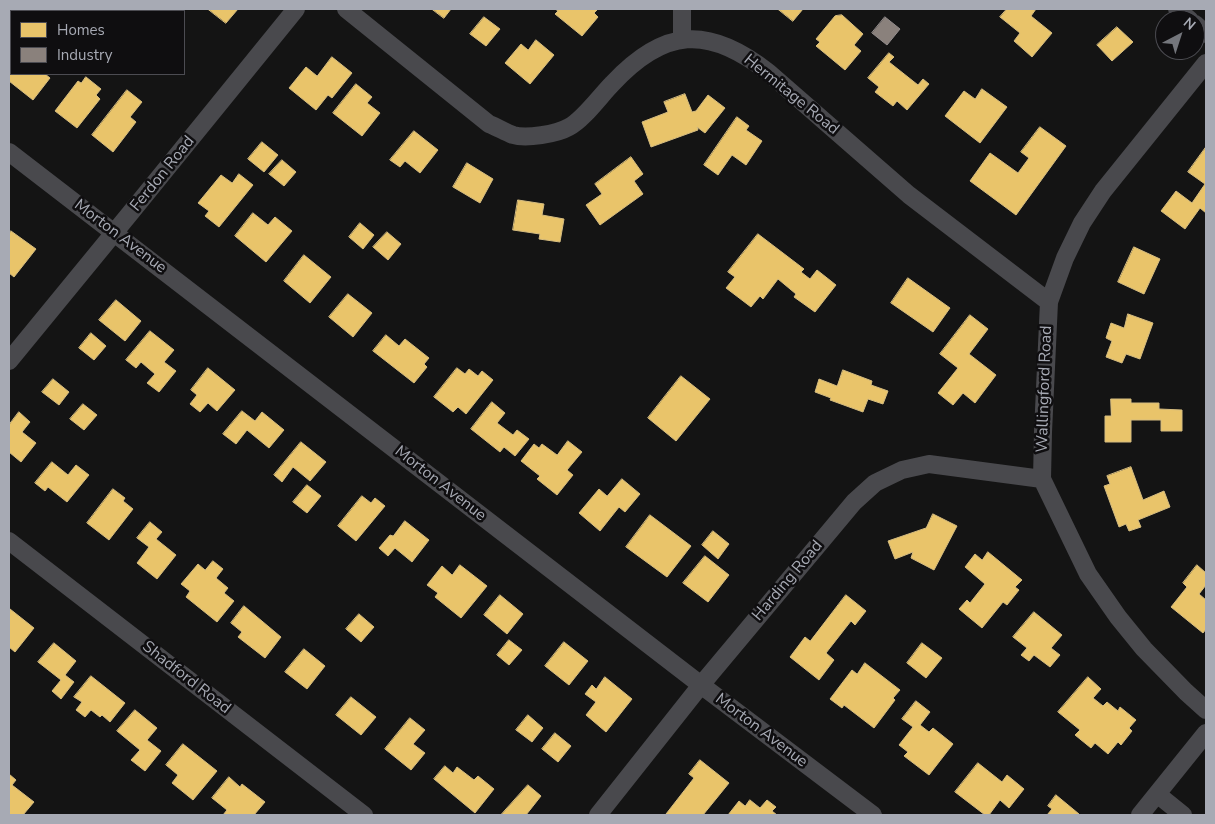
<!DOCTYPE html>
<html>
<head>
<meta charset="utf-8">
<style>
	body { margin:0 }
	#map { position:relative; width:1215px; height:824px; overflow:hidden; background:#141414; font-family:"Nunito Sans",sans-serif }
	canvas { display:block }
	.frame { position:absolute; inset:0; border:10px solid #a7aab4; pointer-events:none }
	.legend { position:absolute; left:10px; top:10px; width:175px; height:65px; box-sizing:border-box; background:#0f0e10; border:1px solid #4c4c52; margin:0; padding:6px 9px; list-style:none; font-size:15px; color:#a7aab4 }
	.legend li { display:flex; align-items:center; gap:10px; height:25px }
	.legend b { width:25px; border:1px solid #4c4c52 }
	.north { position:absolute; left:1155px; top:10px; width:50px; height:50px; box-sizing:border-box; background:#0f0e10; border:1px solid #4c4c52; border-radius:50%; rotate:40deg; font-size:14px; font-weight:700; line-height:20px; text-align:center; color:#a7aab4 }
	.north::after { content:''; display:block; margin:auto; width:18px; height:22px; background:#74767c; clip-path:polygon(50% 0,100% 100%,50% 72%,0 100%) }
</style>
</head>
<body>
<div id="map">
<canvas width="1215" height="824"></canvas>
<div class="frame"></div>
<ul class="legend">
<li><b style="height:14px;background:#e9c46a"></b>Homes</li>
<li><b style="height:14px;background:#8a817c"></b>Industry</li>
</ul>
<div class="north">N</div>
</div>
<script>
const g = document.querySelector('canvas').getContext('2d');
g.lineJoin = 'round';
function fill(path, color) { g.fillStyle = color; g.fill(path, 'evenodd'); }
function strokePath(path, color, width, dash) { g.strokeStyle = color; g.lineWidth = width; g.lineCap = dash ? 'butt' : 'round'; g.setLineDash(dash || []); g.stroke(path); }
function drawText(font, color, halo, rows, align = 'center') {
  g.font = font + ' "Nunito Sans",sans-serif'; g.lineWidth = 5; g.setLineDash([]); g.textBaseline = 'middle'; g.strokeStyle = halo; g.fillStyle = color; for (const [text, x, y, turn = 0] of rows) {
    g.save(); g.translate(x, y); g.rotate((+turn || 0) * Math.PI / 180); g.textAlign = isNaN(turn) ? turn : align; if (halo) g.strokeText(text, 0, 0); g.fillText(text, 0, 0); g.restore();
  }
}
const homes = new Path2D(`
	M208 9H238L226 23Z
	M432 9H451L444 18Z
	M555 9H596L597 10 594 13 598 17 582 36 555 14 558 11Z
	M778 9H803L793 21Z
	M1007 9H1036L1031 16 1052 33 1032 57 1014 41 1020 33 1000 17Z
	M842 15 863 34 854 45 861 51 845 70 816 46 820 42 816 39 835 16Z
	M484 17 500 29 486 46 470 34Z
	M1117 27 1133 42 1112 61 1097 45Z
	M536 40 554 55 530 84 505 63 521 44 528 50Z
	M889 53 894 57 889 62 918 85 923 79 929 84 907 110 897 101 893 106 875 92 879 87 868 78Z
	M332 57 352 73 332 98 328 95 316 110 289 88 306 67 317 76Z
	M11 63V74H45L50 78 33 100 9 81V66Z
	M86 77 101 89 96 95 100 99 77 128 55 111 78 81 81 83Z
	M356 84 372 97 367 103 380 113 362 136 333 113Z
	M982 89 1007 107 980 143 945 116 964 91 975 99Z
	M127 90 142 102 130 117 136 122 113 152 92 135Z
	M685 94 692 112 696 111 708 95 725 108 705 133 697 127 698 130 651 147 642 122 668 112 664 102Z
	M737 117 749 126 746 130 762 141 746 165 732 155 718 175 704 165Z
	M1040 127 1066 146 1016 215 970 181 990 153 1018 173 1029 158 1021 152Z
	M414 131 438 150 420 173 405 161 400 167 390 160Z
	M262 142 278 155 264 172 248 159Z
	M1206 147V213L1200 208 1185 229 1161 211 1176 191 1192 203 1205 184 1188 172Z
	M631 157 643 174 634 181 643 194 600 225 586 205 602 194 595 184Z
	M282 160 296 172 284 186 269 174Z
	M467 163 493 179 480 203 453 187Z
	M239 174 253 185 219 227 205 216 209 211 198 203 221 175 232 183Z
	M518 200 544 204 542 215 564 219 560 242 539 239 540 234 513 230Z
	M253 213 268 225 275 217 292 231 266 262 235 236Z
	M360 223 374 235 363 249 349 237Z
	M11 231 36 249 14 277 9 273V234Z
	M387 232 401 244 388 260 373 247Z
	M758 234 804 269 801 272 810 279 817 270 836 285 815 312 794 297 796 294 778 279 763 299 760 296 751 307 726 288 735 277 728 272Z
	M1134 247 1160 259 1144 294 1118 282Z
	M304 255 331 277 310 303 284 281Z
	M908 278 950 308 933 332 891 303Z
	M348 294 372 313 353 337 329 317Z
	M116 300 141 321 125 341 99 320Z
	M1128 314 1153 323 1140 359 1126 354 1122 363 1106 357 1112 341 1106 338 1111 323 1124 328Z
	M970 315 988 329 969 354 996 375 975 403 963 393 953 405 938 393 958 368 940 354Z
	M150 331 174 350 164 362 176 371 159 392 147 383 155 374 141 362 136 368 126 360Z
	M91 333 106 346 94 360 79 348Z
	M386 335 399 346 405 339 429 358 424 364 427 367 414 383 373 351Z
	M208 368 235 390 217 411 208 403 200 412 190 404 197 395 191 390Z
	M457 368 465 374 469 369 478 376 482 371 493 380 466 414 458 407 453 412 434 397Z
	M843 370 872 381 871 385 888 391 883 404 868 399 863 412 830 400 831 398 815 392 819 379 837 386Z
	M681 376 710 399 676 441 648 418Z
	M53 379 69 392 59 405 42 392Z
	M1111 399H1131V403H1159V409L1182 410V431H1161V420H1131V442H1105V416H1111Z
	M492 402 505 413 497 423 513 435 517 430 529 439 515 456 504 447 500 452 471 429Z
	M83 404 97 415 84 430 70 419Z
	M242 411 255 421 262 412 284 430 269 448 247 430 236 444 223 434Z
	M19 412 30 422 22 432 36 443 21 462 9 452V425Z
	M568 441 582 452 567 470 573 475 557 495 537 479 540 476 521 461 534 444 539 448 542 444 557 455Z
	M301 442 326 462 310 481 293 467 282 482 274 475Z
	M52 462 68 475 76 465 89 475 67 502 48 487 45 491 35 483Z
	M1131 467 1143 500 1164 491 1170 507 1138 520 1141 527 1129 531 1126 524 1119 527 1104 486 1110 484 1107 476Z
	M622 479 640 494 625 512 619 507 600 531 579 513 599 489 607 496Z
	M307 485 321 496 307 513 293 502Z
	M113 489 125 498 123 501 133 509 109 540 87 523Z
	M362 496 371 503 375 498 385 506 356 541 338 526Z
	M933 514 957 526 934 570 911 558 913 552 895 559 888 541 926 528Z
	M650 515 691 546 667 577 626 547Z
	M405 521 429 540 412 562 395 548 388 556 379 548 390 535 393 536Z
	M150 522 162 532 156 539 176 555 157 579 137 563 149 547 137 538Z
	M713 531 729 544 718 559 702 545Z
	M988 552 1022 580 1015 587 1019 590 1007 605 1003 602 982 628 959 609 967 600 970 603 985 584 965 567 975 554 982 560Z
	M705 556 729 575 708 602 683 583Z
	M213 561 223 569 216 578 228 588 224 593 234 601 217 622 186 597 190 591 181 584 198 564 205 570Z
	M460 565 487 586 461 618 435 597 438 593 427 585 442 566 452 575Z
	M1197 565 1206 573V585L1199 594 1206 600V629L1203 633 1171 607 1187 587 1183 583Z
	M500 595 523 614 507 634 484 615Z
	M846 595 866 611 855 625 851 621 826 653 834 660 819 680 790 657 805 637 810 641Z
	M244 606 281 637 265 658 238 637 242 632 231 623Z
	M10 609 34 628 15 652 9 647Z
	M1034 612 1062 635 1051 648 1060 655 1050 667 1034 655 1029 661 1021 655 1027 648 1013 637Z
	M359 614 374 627 361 642 346 629Z
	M509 640 522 650 509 665 497 655Z
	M564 642 588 661 569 685 545 666Z
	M54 643 76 661 65 675 74 682 61 699 52 691 61 680 38 662Z
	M922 643 942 658 926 678 907 663Z
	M304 649 325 666 307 689 285 672Z
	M865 663 900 690 893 698 895 700 874 728 844 705 842 708 830 699 852 670 857 674Z
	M91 676 125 703 110 722 102 715 100 717 91 710 85 717 76 710 82 702 74 697Z
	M605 677 632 699 606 732 586 715 596 702 585 694 592 685 596 689Z
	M1088 677 1101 689 1093 698 1103 706 1107 702 1118 711 1120 707 1136 720 1129 728 1132 731 1121 745 1118 742 1108 754 1095 743 1091 748 1075 735 1080 730 1058 712Z
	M351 697 376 717 361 735 336 715Z
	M916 701 930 712 920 725 929 732 933 728 953 744 929 775 904 756 908 752 899 745 913 727 902 719Z
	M135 710 157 728 147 740 161 751 145 771 131 760 140 750 117 731Z
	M528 715 543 728 532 742 516 730Z
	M410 718 425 730 413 744 425 753 411 770 385 749Z
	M555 733 571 746 558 762 542 749Z
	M183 744 217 771 193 800 172 783 178 775 166 765Z
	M700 760 729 783 703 815H668L666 814 694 778 689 774Z
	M978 763 1002 782 1007 775 1024 789 1009 808 1000 800 989 815H985L955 792Z
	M445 766 453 773 457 767 474 780 478 776 494 789 475 813 434 779Z
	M9 774 16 780 12 785 34 802 23 815H9Z
	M229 777 240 787 242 784 265 802 254 815H223L227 810 212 798Z
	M528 785 541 796 526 815H501Z
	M1056 795 1079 814 1078 815H1047L1052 809 1048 806Z
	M750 800 760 808 767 800 776 807 772 811 777 815H728L739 801 745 806Z`);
const industry = new Path2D(`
	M885 17 900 29 887 45 872 33Z`);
const street = new Path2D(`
	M346 9 489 124C497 127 505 132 513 135 526 139 557 134 569 127 583 120 601 95 612 84 664 28 708 25 768 72L909 195 1049 302
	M682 9V39
	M1177 9 1190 20
	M1195 24 1206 34
	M1206 63 1103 191 1082 223 1065 258 1049 302 1043 432 1042 479 1088 574 1118 617 1144 649 1186 692 1206 710
	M9 152 701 685 873 815
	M9 361 132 211 296 9
	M9 541 364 815
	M1157 794 1183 815
	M598 815 701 685 854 502 875 483 902 470 929 464 1042 479
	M1140 815 1206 733`);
const streetNames = [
	["Hermitage Road",791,95,39],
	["Ferdon Road",163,174,-51],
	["Morton Avenue",120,237,37],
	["Wallingford Road",1045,389,-88],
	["Morton Avenue",440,484,38],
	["Harding Road",788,581,-50],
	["Shadford Road",186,678,38],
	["Morton Avenue",761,731,37]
];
fill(homes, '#e9c46a');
strokePath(homes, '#d5bc80', 1);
fill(industry, '#8a817c');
strokePath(industry, '#938d8d', 1);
strokePath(street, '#49494d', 18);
drawText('16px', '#a7aab4', '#0f0e10', streetNames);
</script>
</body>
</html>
